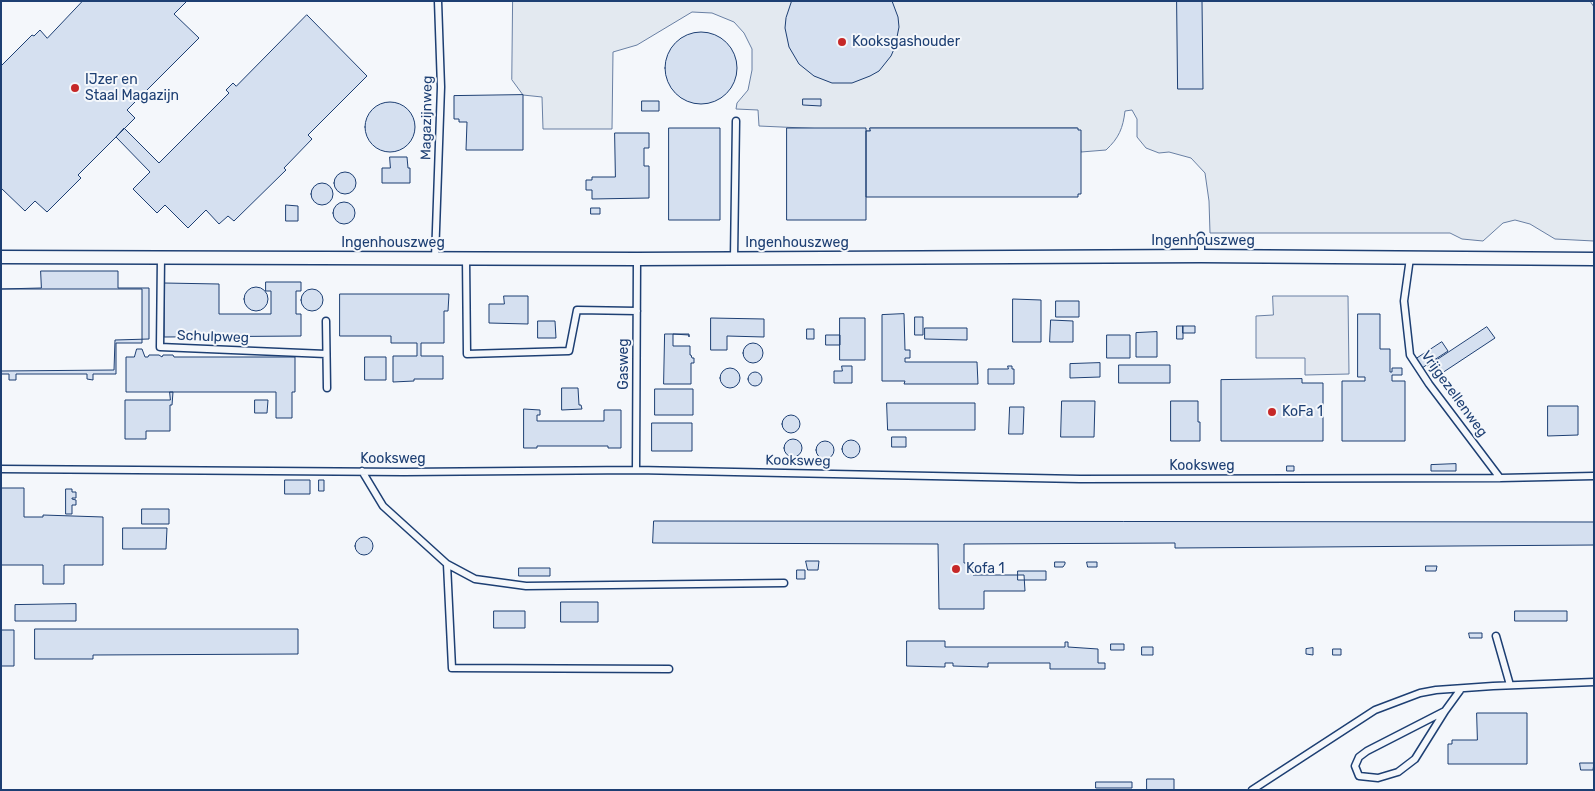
<!DOCTYPE html>
<html>
<head>
<meta charset="utf-8">
<style>
	body { margin:0 }
	#map { position:relative; width:1595px; height:791px; overflow:hidden; background:#f4f7fb; font-family:Rubik,sans-serif }
	canvas { display:block }
	.frame { position:absolute; inset:0; border:2px solid #1d3f73; pointer-events:none }
</style>
</head>
<body>
<div id="map">
<canvas width="1595" height="791"></canvas>
<div class="frame"></div>
</div>
<script>
const g = document.querySelector('canvas').getContext('2d');
g.lineJoin = 'round';
function fill(path, color) { g.fillStyle = color; g.fill(path, 'evenodd'); }
function strokePath(path, color, width, dash) { g.strokeStyle = color; g.lineWidth = width; g.lineCap = dash ? 'butt' : 'round'; g.setLineDash(dash || []); g.stroke(path); }
function drawText(font, color, halo, rows, align = 'center') {
  g.font = font + ' Rubik,sans-serif'; g.lineWidth = 4; g.setLineDash([]); g.textBaseline = 'middle'; g.strokeStyle = halo; g.fillStyle = color; for (const [text, x, y, turn = 0] of rows) {
    g.save(); g.translate(x, y); g.rotate((+turn || 0) * Math.PI / 180); g.textAlign = isNaN(turn) ? turn : align; if (halo) g.strokeText(text, 0, 0); g.fillText(text, 0, 0); g.restore();
  }
}
const green = new Path2D(`
	M513 1H1590L1594 7V241L1555 239 1530 224 1515 220 1503 223 1483 241 1462 239 1450 233H1210L1209 201 1205 173 1191 158 1169 152 1159 153 1146 148 1137 137V119L1132 110 1125 111C1123 128 1119 138 1106 150L1081 152 1077 128H870V131L759 126 758 110 736 109 737 103 748 90 752 70V49L744 33 734 22 712 13 692 12 637 45 613 52 612 129H543L542 97 523 95 512 80Z`);
const parking = new Path2D(`
	M1273 296H1348L1349 374 1305 375V358H1256V316L1273 315Z`);
const building = new Path2D(`
	M83 1H187L174 14 199 38 127 110 135 118 78 175 81 178 47 212 35 201 25 211 1 188V66L32 35 34 36 40 30 47 38Z
	M792 1H892L898 17 899 27 895 47 891 56 879 71 870 76 852 83H832L814 76 799 64 789 47 785 28 786 18Z
	M1177 1H1202L1203 89H1178Z
	M307 15 367 76 308 135 312 139 284 168 286 170 234 221 228 216 219 224 206 210 188 228 165 205 157 213 133 189 150 172 116 137 124 128 159 163 229 93 226 90 233 83 236 86Z
	M665 68a36 36 0 1 1 72 0a36 36 0 1 1-72 0Z
	M523 95V150H466L467 122H459V119H454V96Z
	M803 99H821V106L803 105Z
	M642 101H659V111H642Z
	M365 127a25 25 0 1 1 50 0a25 25 0 1 1-50 0Z
	M669 128H720V220H669Z
	M787 128H866V220H787Z
	M870 128H1078V130H1081V194H1078V197H866V131H870Z
	M615 133H649V148H644V166H649V198L592 199V190H586V180H592V177H615Z
	M390 157H407L408 168H410V183H382V168H390Z
	M334 183a11 11 0 1 1 22 0a11 11 0 1 1-22 0Z
	M311 194a11 11 0 1 1 22 0a11 11 0 1 1-22 0Z
	M333 213a11 11 0 1 1 22 0a11 11 0 1 1-22 0Z
	M286 205 298 206V221H286Z
	M591 208H600V214H591Z
	M41 271H118V288H149V339L115 340 114 370 1 371V289L41 288Z
	M266 282H301V291H296V314H301V336L164 337V283L219 284V314H271V291H266Z
	M244 299a12 12 0 1 1 24 0a12 12 0 1 1-24 0Z
	M301 300a11 11 0 1 1 22 0a11 11 0 1 1-22 0Z
	M1 289H142V343H116V374H93V380L87 379V374H16V380H9V374H1Z
	M340 294H449L448 311H444V343H421V356H443V379H414V381L393 382V356H417V343H391V336H340Z
	M504 296H528V324L489 323V304H504Z
	M1013 299 1041 300V342H1013Z
	M1056 301H1079V317H1056Z
	M904 314 905 350H910V358H905V362H977L978 384H904L905 381H882V315Z
	M1358 314H1380V349H1390V372H1392V368H1402V375H1392V381H1405V441H1342V381H1365V377H1358Z
	M915 317H923V335H915Z
	M711 318 764 319V337L727 336V350H711Z
	M840 318H865V360H840Z
	M1051 320 1073 321V342H1050Z
	M538 321H555L556 338H538Z
	M1177 326H1183V339H1177Z
	M1183 326H1195V333H1183Z
	M1487 327 1495 338 1436 377 1428 366Z
	M925 328H967V340L925 339Z
	M807 329H814V339H807Z
	M1157 332V357H1136V333Z
	M665 334H689V337V335L673 334V346H690V355H691L692 358H694V363H691V384H664Z
	M826 335H840V345H826Z
	M1107 335H1130V358H1107Z
	M1442 342 1448 351 1422 368 1416 359Z
	M743 353a10 10 0 1 1 20 0a10 10 0 1 1-20 0Z
	M137 349H142L145 357H148L149 355H159L162 357 163 355H173L174 357H295V392H292V418H276V392H126V357H134Z
	M365 357H386V380H365Z
	M1100 363V377L1070 378V364Z
	M1119 365H1170V383H1119Z
	M842 366H852V383H834V371H842Z
	M1008 366H1012V369H1014V384H988V369H1008Z
	M720 378a10 10 0 1 1 20 0a10 10 0 1 1-20 0Z
	M748 379a7 7 0 1 1 14 0a7 7 0 1 1-14 0Z
	M1302 379V383H1323V441H1221V380Z
	M562 388H578L579 405H581L582 409 562 410Z
	M655 389H693V415H655Z
	M170 392H173L172 405H170V431H146V439H125V400H170Z
	M255 400H268L267 413H255Z
	M1062 401H1095L1094 437H1061Z
	M1171 401H1198V422H1200V441H1171Z
	M887 403H975V430H888Z
	M1548 406H1578V435L1548 436Z
	M1010 407H1024L1023 434H1009Z
	M524 409 540 410V415H537V421H604V410H621V448H608V446H537V448H524Z
	M782 424a9 9 0 1 1 18 0a9 9 0 1 1-18 0Z
	M652 423H692V451H652Z
	M892 437H906V447H892Z
	M784 448a9 9 0 1 1 18 0a9 9 0 1 1-18 0Z
	M842 449a9 9 0 1 1 18 0a9 9 0 1 1-18 0Z
	M816 450a9 9 0 1 1 18 0a9 9 0 1 1-18 0Z
	M1456 464V471H1431V465Z
	M1287 466H1294V471H1287Z
	M285 480H310V494H285Z
	M319 480H324V491H319Z
	M1 488H24V517H43V515L103 517V565H64V584H43V565H1Z
	M66 489H72V492H76V498H72V499L76 500V505H72V514H66Z
	M142 509H169V524H142Z
	M654 521 1594 522V545L1175 548V543L964 544V563H973V575H1024L1025 591H984V609H939L938 544 653 543Z
	M123 528H167L166 549H123Z
	M355 546a9 9 0 1 1 18 0a9 9 0 1 1-18 0Z
	M806 561H819L818 570H808Z
	M1055 562H1065V564L1063 567H1055Z
	M1087 562H1097V567H1088Z
	M1426 566H1437L1436 571H1426Z
	M519 568H550V576H519Z
	M797 570H805V579H797Z
	M1018 571H1046V580H1018Z
	M561 602H598V622H561Z
	M76 604V621H15V605Z
	M494 611H525V628H494Z
	M1515 611H1567V621H1515Z
	M35 629H298V654L93 655V659H35Z
	M1 630H14V666H1Z
	M1469 633H1482V638H1470Z
	M907 641H945V647H1065V642H1068V647L1098 649V663H1105V669H1050V663H988V667L953 666V663H945V667L907 666Z
	M1111 644H1124V650H1111Z
	M1142 647H1153V655H1142Z
	M1313 648V655L1306 654V649Z
	M1333 649H1341V655H1333Z
	M1477 713H1527V764H1448V744H1452V740H1477Z
	M1580 763H1594L1593 770H1581Z
	M1147 779H1174V790H1147Z
	M1096 782H1132V788H1096Z`);
const lane = new Path2D(`
	M1201 256V236
	M161 257 160 347 326 354
	M435 258 441 87 438 1
	M466 258 467 354 569 351 577 310 637 311
	M734 258 736 121
	M1410 258 1404 301 1410 355 1429 384 1500 478
	M326 321 327 388
	M1 469 404 472 636 470 1080 479 1500 478 1594 476
	M636 470 637 259
	M362 471 383 506 447 564 452 668 669 669
	M447 564 475 579 526 586 784 583
	M1496 636 1510 685
	M1445 711 1367 751 1359 757 1355 766 1359 776 1378 778 1398 772 1415 759 1445 711 1461 689
	M1252 790 1375 710 1420 693 1436 690 1493 686 1594 682`);
const street = new Path2D(`
	M1 257 637 259 1201 256 1594 259`);
const markers = [
	[842,42,5,"#c62828"],
	[75,88,5,"#c62828"],
	[1272,412,5,"#c62828"],
	[956,569,5,"#c62828"]
];
const poiNames = [
	["Kooksgashouder",852,42],
	["IJzer en",85,80],
	["Staal Magazijn",85,96],
	["KoFa 1",1282,412],
	["Kofa 1",966,569]
];
const streetNames = [
	["Magazijnweg",427,118,-89],
	["Ingenhouszweg",1203,241],
	["Ingenhouszweg",393,243],
	["Ingenhouszweg",797,243],
	["Schulpweg",213,337,2],
	["Gasweg",624,364,-90],
	["Vrijgezellenweg",1454,394,54],
	["Kooksweg",393,459],
	["Kooksweg",798,461,1],
	["Kooksweg",1202,466]
];
fill(green, '#e3e9f0');
strokePath(green, '#687fa3', 1);
fill(parking, '#e3e8f0');
strokePath(parking, '#687fa3', 1);
fill(building, '#d5e0f0');
strokePath(building, '#1d3f73', 1);
strokePath(lane, '#1d3f73', 9);
strokePath(street, '#1d3f73', 15);
strokePath(lane, '#f4f7fb', 6);
strokePath(street, '#f4f7fb', 12);
for (const [x, y, r, color] of markers) { const dot = new Path2D(); dot.arc(x, y, r, 0, 2 * Math.PI); g.fillStyle = color; g.fill(dot); strokePath(dot, '#f4f7fb', 2); }
drawText('14px', '#1d3f73', '#f4f7fb', poiNames, 'left');
drawText('14px', '#1d3f73', '#f4f7fb', streetNames);
</script>
</body>
</html>
